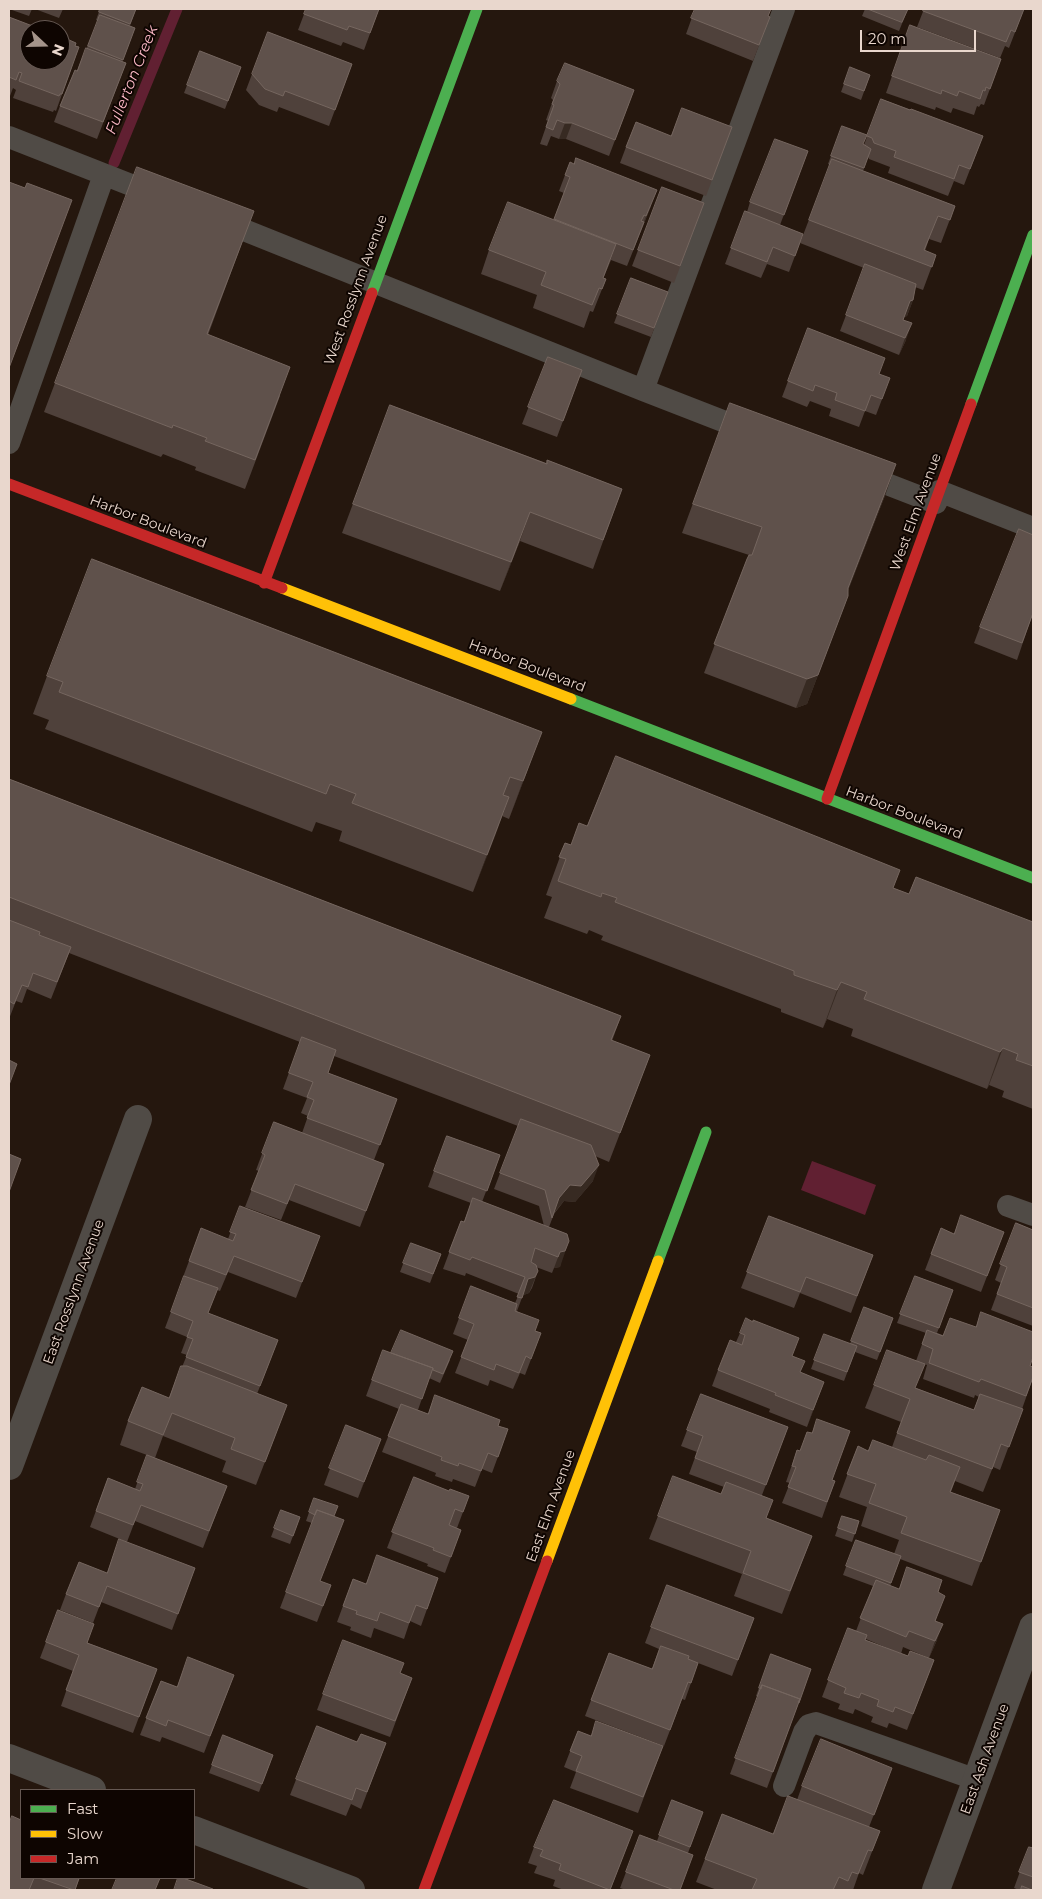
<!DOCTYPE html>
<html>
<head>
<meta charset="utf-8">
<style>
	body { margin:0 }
	#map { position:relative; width:1042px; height:1899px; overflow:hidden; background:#25170e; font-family:Montserrat,sans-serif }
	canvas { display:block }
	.frame { position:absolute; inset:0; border:10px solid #e9d7cd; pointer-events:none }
	.legend { position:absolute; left:20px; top:1789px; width:175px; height:90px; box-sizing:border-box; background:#0e0501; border:1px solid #665953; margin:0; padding:6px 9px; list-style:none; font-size:15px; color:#e9d7cd }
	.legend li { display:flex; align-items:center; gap:10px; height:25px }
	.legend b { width:25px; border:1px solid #665953 }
	.north { position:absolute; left:20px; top:20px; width:50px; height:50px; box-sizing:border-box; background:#0e0501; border:1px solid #665953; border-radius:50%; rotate:111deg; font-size:14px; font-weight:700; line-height:20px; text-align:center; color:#e9d7cd }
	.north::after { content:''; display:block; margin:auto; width:18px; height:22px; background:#a4948a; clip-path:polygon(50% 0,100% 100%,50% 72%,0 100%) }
	.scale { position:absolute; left:860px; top:30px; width:116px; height:22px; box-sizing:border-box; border:2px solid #e9d7cd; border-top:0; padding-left:6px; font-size:15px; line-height:18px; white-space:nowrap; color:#e9d7cd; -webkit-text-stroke:4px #0e0501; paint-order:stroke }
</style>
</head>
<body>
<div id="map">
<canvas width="1042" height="1899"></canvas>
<div class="frame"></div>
<ul class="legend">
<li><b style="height:6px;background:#4caf50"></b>Fast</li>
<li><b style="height:6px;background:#ffc107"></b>Slow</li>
<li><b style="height:6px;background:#c62828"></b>Jam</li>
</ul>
<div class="north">N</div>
<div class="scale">20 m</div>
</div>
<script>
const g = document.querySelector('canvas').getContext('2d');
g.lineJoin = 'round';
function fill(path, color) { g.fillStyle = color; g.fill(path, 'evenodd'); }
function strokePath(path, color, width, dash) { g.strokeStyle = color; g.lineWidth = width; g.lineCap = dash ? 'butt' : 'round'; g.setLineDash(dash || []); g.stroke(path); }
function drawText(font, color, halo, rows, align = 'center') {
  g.font = font + ' Montserrat,sans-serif'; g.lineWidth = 4; g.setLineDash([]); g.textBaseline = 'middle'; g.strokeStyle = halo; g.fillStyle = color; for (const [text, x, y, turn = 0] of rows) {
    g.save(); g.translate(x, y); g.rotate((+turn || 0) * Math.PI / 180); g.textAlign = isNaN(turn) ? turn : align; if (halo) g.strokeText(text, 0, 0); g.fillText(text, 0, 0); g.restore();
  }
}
const water = new Path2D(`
	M812 1161 876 1185 865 1215 801 1190Z`);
const stream = new Path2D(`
	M114 163 177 9`);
const lane = new Path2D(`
	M9 137 159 196
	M219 220 643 390 751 432
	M643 390 784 9
	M9 443 104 175
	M861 474 936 503
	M939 491 1033 528
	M1008 1206 1033 1215
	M784 1786 804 1732 809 1725 816 1723 977 1780`);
const street = new Path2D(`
	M9 1466 138 1119
	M9 1758 92 1790
	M194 1830 351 1890
	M936 1890 1033 1627`);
const fast = new Path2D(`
	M372 293 477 9
	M971 404 1033 235
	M571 699 1033 878
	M658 1261 706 1132`);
const slow = new Path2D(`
	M282 588 571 699
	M547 1561 658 1261`);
const jam = new Path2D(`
	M9 484 282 588
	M264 583 372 293
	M827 799 971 404
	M424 1890 547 1561`);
const wall = new Path2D(`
	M9 9H32L29 16Z
	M35 9H63L59 18Z
	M100 9H136L130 26 135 28 122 62 126 63 97 139 54 122 60 106 77 71 98 21 96 20Z
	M306 9H379L364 50 343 42 341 46 298 30Z
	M695 9 768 16 764 33 753 61 686 34Z
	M865 9H908L899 31 862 16Z
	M924 9H1024L1009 48 1005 46 1000 58 917 27Z
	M9 17 79 47 56 111 54 110 53 112 13 98 16 90 13 88 10 96 9 95Z
	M910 25 1001 59 984 105 981 104 979 107 977 106 974 115 953 108 951 113 936 107 935 110 886 93Z
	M268 32 352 64 329 126 279 107 277 112 259 105 246 90Z
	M200 51 241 67 225 109 184 93Z
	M850 67 870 75 861 100 841 92Z
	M557 81 634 90 609 156 566 139H559L551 136 547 146 540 144 548 121 546 120 553 100 551 98Z
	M881 99 983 136 964 185 954 181 948 196 888 173 890 167 869 159 868 157 863 171 955 206 941 243 929 239 925 251 936 255 923 290 915 287 913 300 907 316 904 317 903 320 906 340 899 355 840 331 864 268 800 243 830 165 828 164 842 126 864 145Z
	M732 127 706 196 620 163 626 147 671 136Z
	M808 151 780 225 803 234 789 272 767 264 761 278 725 264 745 211 747 212 750 202Z
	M574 164 651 206 627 266 611 260 603 279H606L593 312 590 311 584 328 533 308 537 295 481 274 489 250 554 219 564 193 559 191 565 175Z
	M662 187 704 203 674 283 632 266Z
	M243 240 208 335 280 396 245 489 195 470 196 467 163 454 161 457 44 412 55 383Z
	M631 278 668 292 651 337 614 323Z
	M808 328 879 374 884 394 876 415 865 411 859 427 829 416 831 409 810 401 807 407 782 397Z
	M548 357 582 370 557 437 522 424Z
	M730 403 886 493 848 590 837 625 807 704 796 708 704 673 749 555 682 533Z
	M390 405 546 463 547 460 622 489 593 569 520 541 500 591 342 533Z
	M1033 613 1017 660 974 643 980 627Z
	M47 676 528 769 509 819 502 816 473 892 339 841 342 831 316 822 312 832 45 729 49 720 33 714Z
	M9 779 621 1016 612 1041 650 1055 609 1162 595 1156 593 1181 575 1202 564 1201 554 1214 549 1227 567 1234 560 1267 554 1268 552 1273 536 1267 538 1271 532 1288 529 1293 523 1295 517 1311 535 1331 541 1333 525 1375 520 1373 513 1389 490 1380 488 1386 455 1373 468 1340 453 1334 471 1286 515 1303 519 1294 466 1273 465 1276 443 1269 461 1221 464 1222 471 1203 428 1187 447 1136 500 1155 482 1202 544 1226 539 1206 494 1189 518 1126 334 1056 328 1073 397 1099 374 1160 384 1164 360 1227 289 1200 281 1220 245 1207 259 1171 256 1170 274 1122 302 1133 308 1116 301 1113 307 1098 283 1089 300 1042 69 953 51 999 27 989 22 1003 16 1001 9 1019Z
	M587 826 893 888 909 894 1033 922V1109L1002 1097 1004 1091 989 1085 987 1089 851 1036 853 1029 827 1019 823 1028 781 1012V1009L601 940 603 936 589 930 587 934 544 918 552 897 546 895 565 843 571 845Z
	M240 1206 320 1236 296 1298 228 1272 220 1291 217 1290 208 1313 278 1340 257 1394 287 1405 256 1485 222 1472 226 1461 163 1436 155 1458 120 1445 128 1421 169 1398 187 1355 181 1353 187 1337 165 1328 184 1277H183L189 1261 228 1239Z
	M769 1216 873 1255 851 1313 800 1293 794 1308 741 1288Z
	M1016 1223 1033 1230V1326L991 1310 1001 1283 995 1280Z
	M941 1228 954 1234 1004 1232 981 1292 925 1270Z
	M411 1243 441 1254 430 1283 400 1272Z
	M915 1276 953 1290 937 1333 1030 1366 1033 1378 1022 1409 1014 1432 1000 1470 993 1467 983 1492 955 1481 951 1492 1000 1510 972 1586 900 1559 890 1586 899 1589 938 1592 936 1621 937 1640 929 1658 903 1647 901 1654 866 1639 865 1640 908 1656 934 1660 907 1730 889 1723 887 1728 871 1722 873 1717 855 1709 853 1714 838 1709 840 1704 822 1697 848 1628 856 1631 873 1586 843 1575 856 1540 894 1554 899 1540 861 1526 867 1507 839 1497 858 1446 868 1451 892 1447 901 1422 865 1408 874 1385 916 1388 974 1410 979 1397 975 1395 974 1398 923 1379 927 1365 916 1361 926 1333 897 1323Z
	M864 1307 893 1318 877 1360 855 1352 844 1381 811 1369 824 1334 850 1344Z
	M740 1333 792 1356 800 1372 824 1382 807 1427 769 1412 770 1409 712 1386 718 1370 736 1342Z
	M383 1350 391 1353 450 1360 440 1383 429 1378 418 1410 428 1414 498 1426 508 1429 492 1473 482 1469 475 1487 453 1479 452 1482 435 1476 436 1473 382 1452 399 1409 366 1396Z
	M701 1394 788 1427 762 1495 767 1518 812 1536 782 1614 734 1596 742 1574 649 1539 658 1516 721 1494 724 1487 689 1474 697 1452 681 1446Z
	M346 1425 381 1439 358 1498 324 1485Z
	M797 1450 800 1451 832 1480 835 1481 822 1518 782 1503 790 1483 786 1482Z
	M147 1455 227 1486 203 1548 135 1521 127 1542 90 1527 108 1478 135 1489Z
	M414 1477 449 1491 469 1496 457 1528 461 1530 445 1573 427 1566 428 1564 387 1548Z
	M314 1498 334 1517 320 1581 331 1585 317 1622 280 1608 312 1523 306 1521Z
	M281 1510 300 1517 290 1544 271 1537Z
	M842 1516 859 1521 852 1542 835 1536Z
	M195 1568 172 1630 101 1602 93 1623 60 1610 66 1594 107 1573Z
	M438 1578 421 1626 410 1621 404 1639 374 1628 371 1638 350 1630 351 1627 337 1622 353 1579 366 1584Z
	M667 1585 754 1618 732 1676 698 1663 685 1700 682 1699 664 1746 585 1716 609 1653 652 1669 659 1649 645 1643Z
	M58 1610 88 1643 157 1669 133 1733 61 1706 73 1671 40 1658Z
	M771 1654 811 1669 767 1788 730 1774 758 1697 756 1696Z
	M400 1673 412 1678 390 1737 317 1710 323 1694Z
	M234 1675 204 1753 162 1737 160 1742 140 1735 161 1681 177 1687Z
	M317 1726 357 1742 386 1743 361 1809 351 1804 346 1816 290 1795Z
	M578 1731 591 1736 663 1746 638 1813 570 1788 576 1772 564 1767Z
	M223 1735 273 1755 259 1792 209 1773Z
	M886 1784 869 1827 880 1831 863 1875 859 1873 853 1890H717L696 1882 705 1859 773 1834 797 1800 802 1786Z
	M672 1800 703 1812 688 1853 680 1890H626L620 1888 640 1835 657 1841Z
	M633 1831 610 1890H564L553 1886 555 1880 534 1873 537 1866 528 1863 534 1847Z
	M1029 1847 1033 1848V1890H1019L1014 1888Z
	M21 1878H80L75 1890H9Z`);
const shadedWall = new Path2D(`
	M565 123H572L566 139H559Z
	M657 190 651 206 640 232 646 216Z
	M616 244 608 267 599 288 603 278Z
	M913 300 907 316 904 317 897 336 910 301Z
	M912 323 906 340 899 355 905 338Z
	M896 464 886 493 838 617 848 588Z
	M530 512 520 541 500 591 511 562Z
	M848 596 807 704 796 708 807 679Z
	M542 732 528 769 509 819 523 781Z
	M509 797 496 834 473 892 487 855Z
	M841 982 827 1019 823 1028 837 990Z
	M1003 1048 989 1085 987 1089 1000 1052Z
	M599 1165 593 1181 575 1202 564 1201 553 1214 559 1198 570 1185Z
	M569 1241 560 1267 554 1268 560 1252Z
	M538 1271 529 1293 522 1296 528 1279Z
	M824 1382 818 1398 807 1427 813 1410Z
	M381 1439 375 1455 358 1498 364 1482Z
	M943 1624 937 1640 929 1658 935 1641Z`);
const building = new Path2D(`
	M100 9H136L130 24 99 12Z
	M306 9H379L370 33 349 26 347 30 304 14Z
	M695 9H771L768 16 770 17 759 45 691 18Z
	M868 9H908L902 22Z
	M924 9H1024L1015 32 1011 30 1006 42 923 11Z
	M100 15 135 28 123 60 88 46Z
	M9 17 43 30H30V60H60V36L76 43 75 46 79 47 62 94H60L59 96 19 81 22 73 19 72 16 80 9 77Z
	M910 25 1001 59 990 89 986 87 985 91 983 90 980 99 959 91 957 96 942 90 941 94 892 76Z
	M268 32 352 64 335 110 285 91 283 96 265 89 252 74Z
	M86 48 126 63 103 122 60 106 75 70 77 71Z
	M200 51 241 67 228 101 187 85Z
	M565 63 634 90 615 140 572 123H565L557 120 553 130 546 127 554 105 552 104 560 84 557 81Z
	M850 67 870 75 864 91 844 84Z
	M881 99 910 110 911 109 983 136 970 169 959 165 954 179 894 157 896 151 874 143 872 138 867 136Z
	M682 108 732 127 712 180 626 147 636 122 671 136Z
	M842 126 867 135 863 144 871 149 864 168 831 156Z
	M775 139 808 151 784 215 750 202Z
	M576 158 657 190 646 216 644 215 641 221 644 222 633 250 554 219 570 177 565 175 570 162 574 164Z
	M832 159 955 206 950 220 938 216 924 250 936 255 932 267 809 220Z
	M137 167 254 211 207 334 290 367 255 460 205 441 207 438 173 425 172 428 55 383Z
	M9 182 25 188 27 183 72 200 9 368Z
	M662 187 704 203 680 266 638 250Z
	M508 202 616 244 603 278 606 279 602 289 599 288 592 305 541 285 546 272 489 250Z
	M745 211 803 234 795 256 773 247 767 262 731 248Z
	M865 264 916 284 913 300 910 301 903 320 912 323 905 338 846 315Z
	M631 278 668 292 654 328 617 314Z
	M808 328 885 358 879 374 890 378 882 399 871 395 865 411 835 400 837 393 815 385 813 391 788 381Z
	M548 357 582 370 563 421 528 407Z
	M730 403 896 464 848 588V596L818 675 807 679 714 644 747 559 749 555H752L762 527 693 504Z
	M390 405 547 464V460L622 489 603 540 530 512 511 562 353 504Z
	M1019 529 1033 535V613L1022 643 980 627Z
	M92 559 542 732 523 781 510 777 503 795 509 797 487 855 352 803 356 794 330 784 326 794 59 692 63 682 47 676Z
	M616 756 900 870 893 888 909 894 916 877 1033 922V1066L1016 1060 1018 1054 1003 1048 1000 1052 864 999 867 992 841 982 837 990 794 975V971L615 902 617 898 602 893 601 897 558 881 566 859 559 857 565 843 571 845 579 823 587 826Z
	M9 779 621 1016 611 1040 650 1055 620 1133 9 897Z
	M9 920 40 932 39 935 71 947 57 982 33 973 28 987 22 985 14 1004 9 1001Z
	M302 1037 336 1050 328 1073 397 1099 380 1145 307 1118 314 1100 307 1097 313 1082 289 1073Z
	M9 1060 17 1064 9 1085Z
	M521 1119 591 1145 599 1165 581 1186 570 1185 559 1198 552 1218 545 1190 500 1173Z
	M274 1122 384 1164 366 1211 295 1184 287 1204 251 1190 265 1155 262 1153Z
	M447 1136 500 1155 487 1191 434 1171Z
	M9 1154 21 1159 9 1192Z
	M473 1198 567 1234 569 1241 565 1251 560 1252 558 1257 535 1248 531 1262 536 1265 538 1271 535 1277 528 1279 522 1298 517 1297 525 1277 472 1257 470 1260 449 1252 461 1221 464 1222Z
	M240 1206 320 1236 302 1282 234 1256 226 1275 189 1261 201 1228 233 1241 236 1234 230 1232Z
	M961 1215 1004 1232 987 1276 931 1254 941 1228 954 1234Z
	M769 1216 873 1255 857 1296 806 1277 800 1292 747 1272Z
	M1016 1223 1033 1230V1308L997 1294 1007 1267 1000 1264Z
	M411 1243 441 1254 433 1274 403 1263Z
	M184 1276 218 1288 208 1313 278 1340 260 1386 186 1357 193 1339 187 1337 193 1321 171 1312Z
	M915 1276 953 1290 939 1328 900 1314Z
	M471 1286 517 1304 515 1311 539 1320 535 1331 541 1333 531 1359 526 1356 519 1373 496 1364 494 1370 461 1357 474 1324 459 1318Z
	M864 1307 893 1318 880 1352 851 1341Z
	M981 1312 1033 1332V1357L1030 1366 1033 1367V1377L1026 1396 981 1379 979 1382 929 1363 933 1349 922 1344 927 1330 943 1336 950 1318 976 1327Z
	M746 1318 753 1322V1320L799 1338 792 1356 805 1361 800 1372 824 1382 813 1410 775 1395 776 1393 718 1370 730 1340 742 1345 745 1335 740 1333Z
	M401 1330 453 1351 443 1374 433 1370V1368L391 1353Z
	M824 1334 857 1346 847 1372 814 1360Z
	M383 1350 433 1368 422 1399 372 1380Z
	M887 1350 925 1364 915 1388 974 1410 980 1394 1023 1409 1009 1447 1001 1444 992 1469 897 1433 910 1399 874 1385Z
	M181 1366H187L287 1405 265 1462 231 1449 235 1438 172 1413 163 1435 128 1421 142 1387 169 1398Z
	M701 1394 788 1427 766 1485 695 1458 703 1436 687 1430Z
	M435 1395 500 1420 498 1426 508 1429 498 1457 488 1453 481 1471 459 1463 458 1466 441 1460 442 1457 388 1436 401 1404 428 1414Z
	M817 1419 850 1431 832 1480 835 1481 827 1502 788 1487 796 1467 792 1466 797 1450 800 1451 807 1432 812 1433Z
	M346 1425 381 1439 364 1482 329 1468Z
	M873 1440 926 1460 929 1455 960 1467 950 1492 1000 1510 981 1562 901 1533 907 1517 869 1503 876 1484 847 1474 858 1446 868 1451Z
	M147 1455 227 1486 209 1531 141 1505 133 1525 96 1511 108 1478 140 1491 143 1484 137 1482Z
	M673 1476 721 1494 726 1482 773 1500 766 1518 812 1536 790 1591 743 1573 751 1551 658 1516Z
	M414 1477 449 1491 450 1489 469 1496 463 1512 455 1509 449 1525 461 1530 451 1557 433 1550 434 1548 392 1532Z
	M314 1498 338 1506 334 1516 317 1510 315 1515 309 1512Z
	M281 1510 300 1517 293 1536 274 1528Z
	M317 1510 344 1520 320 1581 331 1585 323 1606 286 1592Z
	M842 1516 859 1521 855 1534 838 1528Z
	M119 1539 195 1568 178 1614 107 1586 99 1607 66 1594 79 1562 107 1573Z
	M856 1540 901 1556 891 1583 846 1566Z
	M377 1555 438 1578 427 1609 416 1605 409 1623 380 1612 377 1621 356 1614 357 1611 343 1606 353 1579 366 1584Z
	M907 1567 942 1580 938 1592 945 1596 935 1621 943 1624 935 1641 909 1631 906 1637 860 1618 876 1580 899 1589Z
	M667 1585 754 1618 738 1660 651 1627Z
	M58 1610 94 1624 87 1643 157 1669 139 1717 66 1690 79 1655 46 1642Z
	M848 1628 867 1635 865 1640 908 1656 910 1651 934 1660 913 1714 895 1707 893 1712 877 1706 879 1700 861 1693 859 1698 844 1693 846 1688 828 1680Z
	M343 1640 404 1663 400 1673 412 1678 395 1721 323 1694Z
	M661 1646 689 1656 688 1659 698 1663 691 1683 688 1682 670 1730 591 1700 609 1653 652 1669Z
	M771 1654 811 1669 799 1703 798 1702 800 1699 762 1685 761 1689 759 1688Z
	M188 1657 234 1675 210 1736 168 1720 166 1726 146 1718 161 1681 177 1687Z
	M762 1685 800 1699 773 1772 735 1758Z
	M596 1721 663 1746 643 1797 576 1771 582 1756 570 1751 578 1731 591 1736Z
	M317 1726 357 1742 361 1734 386 1743 367 1792 356 1788 352 1800 296 1779Z
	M223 1735 273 1755 262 1784 212 1765Z
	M821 1739 892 1768 874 1815 802 1786Z
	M788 1796 880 1831 872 1851 868 1850 858 1874 852 1872 848 1881 839 1877 833 1890H752L757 1879 705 1859 722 1814 773 1834Z
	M554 1800 633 1831 610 1890 559 1870 561 1864 540 1856 543 1850 534 1847Z
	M672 1800 703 1812 690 1847 659 1835Z
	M12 1816 21 1820V1878H34L29 1890H9V1824Z
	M640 1835 693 1855 680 1890H674L626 1872Z
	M1029 1847 1033 1848V1877L1019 1872Z
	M40 1878H79L75 1890Z
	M117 1878H160L155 1890H112Z
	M178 1878H183L213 1889V1890H174Z
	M1022 1886 1032 1890H1021Z`);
const streetNames = [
	["West Rosslynn Avenue",356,290,-70],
	["West Elm Avenue",916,512,-70],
	["Harbor Boulevard",148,522,21],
	["Harbor Boulevard",527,666,21],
	["Harbor Boulevard",904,813,21],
	["East Rosslynn Avenue",74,1292,-70],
	["East Elm Avenue",551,1506,-70],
	["East Ash Avenue",985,1759,-70]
];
const waterNames = [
	["Fullerton Creek",132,80,-68]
];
fill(water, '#612032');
strokePath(stream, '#612032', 11);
strokePath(lane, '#504b46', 22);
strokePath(street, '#504b46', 28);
strokePath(fast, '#4caf50', 11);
strokePath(slow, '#ffc107', 11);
strokePath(jam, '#c62828', 11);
fill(wall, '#4f413b');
fill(shadedWall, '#372a22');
fill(building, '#5f514b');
strokePath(building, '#75665f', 1);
drawText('14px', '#e9d7cd', '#0e0501', streetNames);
drawText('italic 15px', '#fbb8c5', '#0e0501', waterNames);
</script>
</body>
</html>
